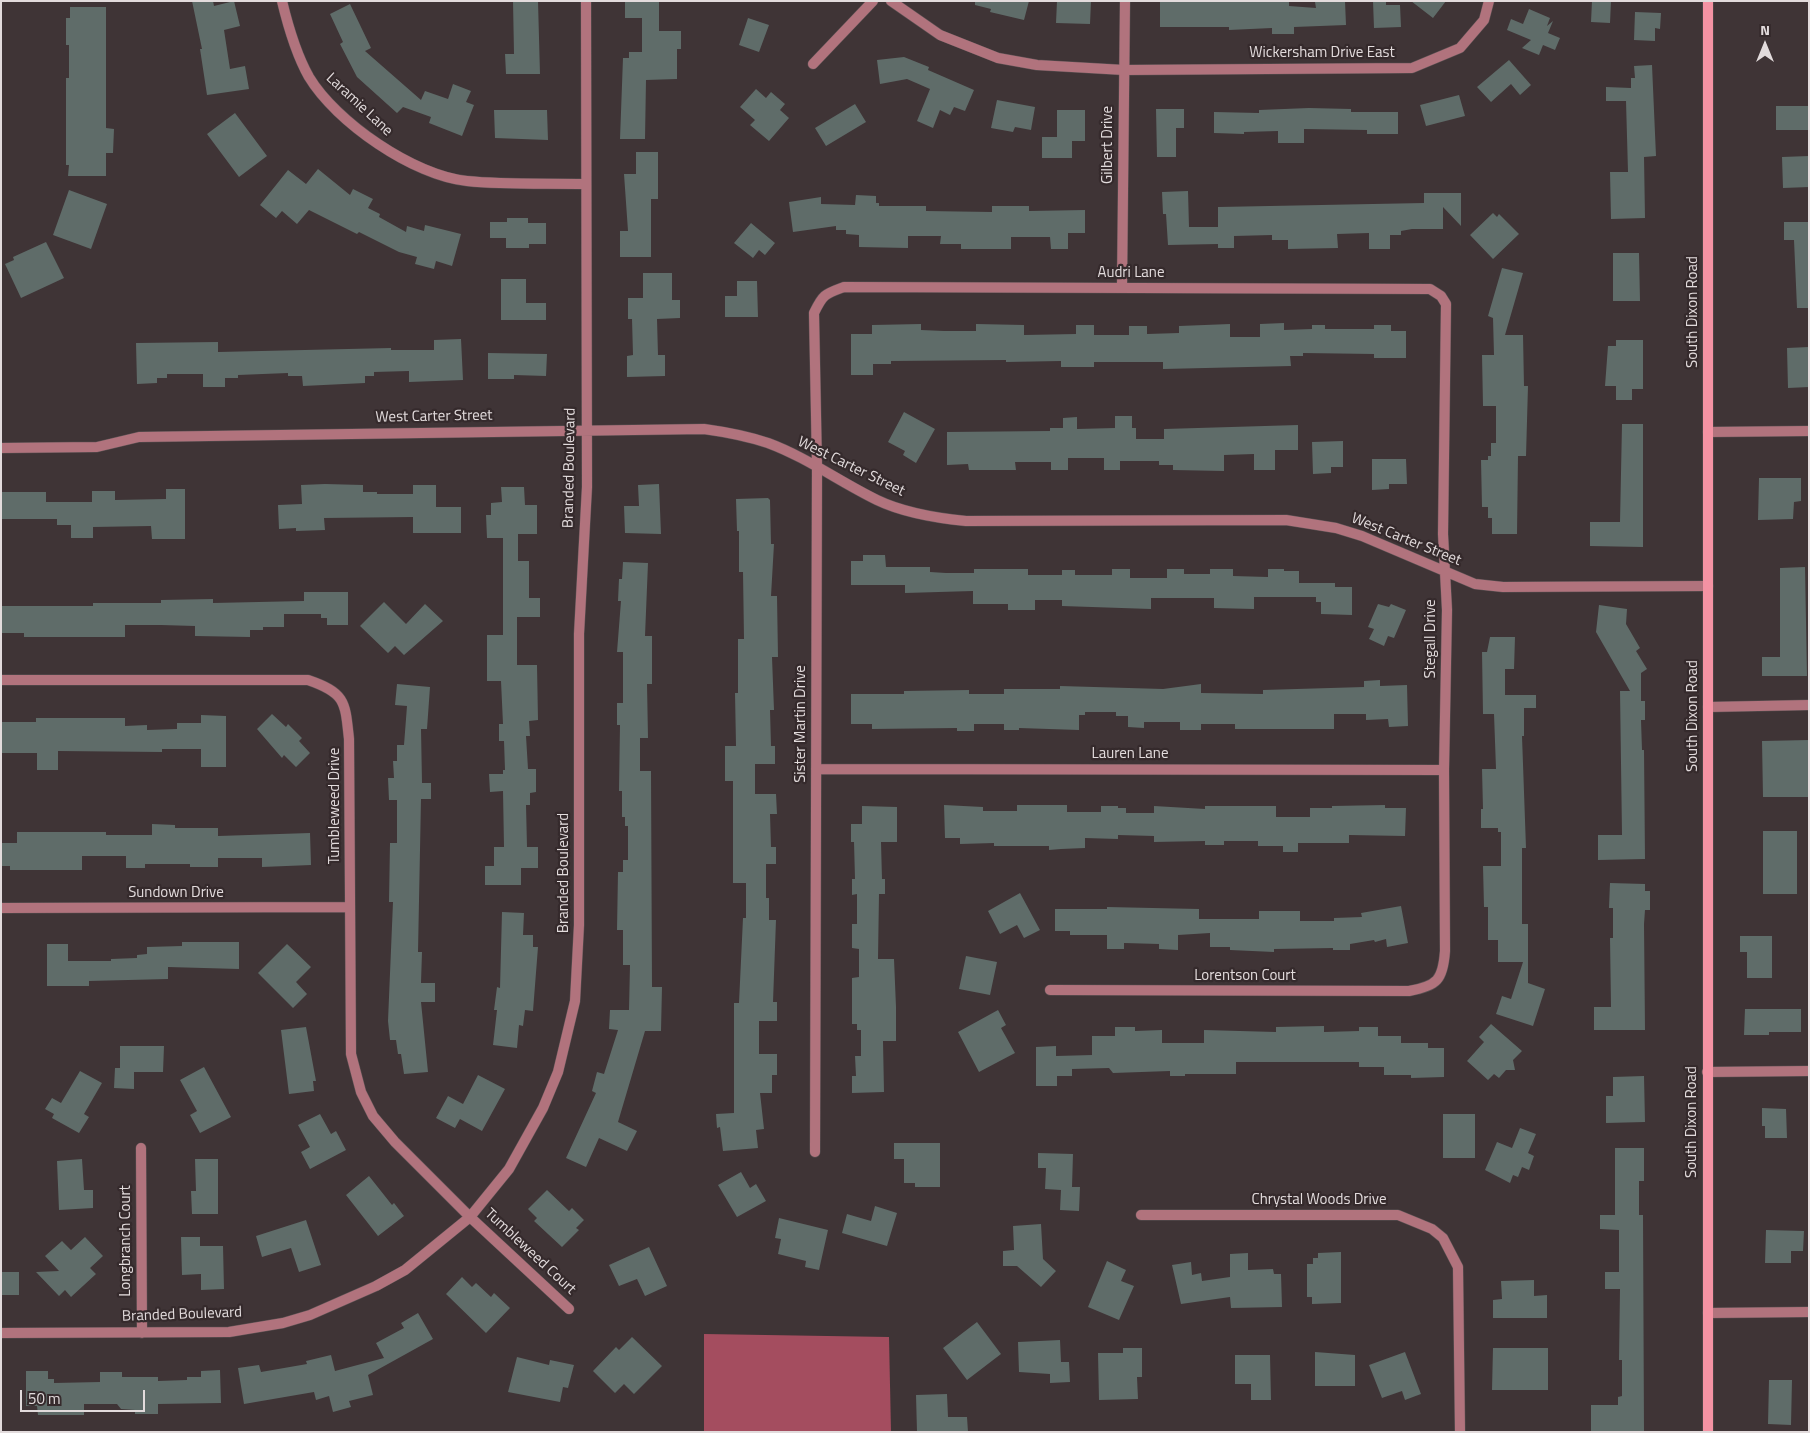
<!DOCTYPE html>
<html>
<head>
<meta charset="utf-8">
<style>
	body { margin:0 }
	#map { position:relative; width:1810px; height:1433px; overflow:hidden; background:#3f3436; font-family:"Titillium Web",sans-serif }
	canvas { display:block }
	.frame { position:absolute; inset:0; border:2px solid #e2dbdc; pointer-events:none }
	.north { position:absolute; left:1740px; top:20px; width:50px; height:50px; -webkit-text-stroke:4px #352a2c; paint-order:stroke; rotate:0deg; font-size:14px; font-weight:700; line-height:20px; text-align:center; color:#e2dbdc }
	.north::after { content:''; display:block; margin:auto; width:18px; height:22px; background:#e2dbdc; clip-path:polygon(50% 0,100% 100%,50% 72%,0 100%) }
	.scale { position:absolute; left:20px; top:1390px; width:125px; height:22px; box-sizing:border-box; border:2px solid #e2dbdc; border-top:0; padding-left:6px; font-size:15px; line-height:18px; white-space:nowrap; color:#e2dbdc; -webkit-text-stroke:4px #352a2c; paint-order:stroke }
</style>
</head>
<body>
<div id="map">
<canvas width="1810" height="1433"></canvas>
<div class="frame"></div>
<div class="north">N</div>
<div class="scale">50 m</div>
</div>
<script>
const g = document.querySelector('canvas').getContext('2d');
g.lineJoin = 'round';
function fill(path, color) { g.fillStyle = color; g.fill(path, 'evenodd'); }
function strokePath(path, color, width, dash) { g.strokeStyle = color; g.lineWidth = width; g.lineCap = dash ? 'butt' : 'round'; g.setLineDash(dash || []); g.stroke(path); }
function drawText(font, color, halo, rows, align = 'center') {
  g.font = font + ' "Titillium Web",sans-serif'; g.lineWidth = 4.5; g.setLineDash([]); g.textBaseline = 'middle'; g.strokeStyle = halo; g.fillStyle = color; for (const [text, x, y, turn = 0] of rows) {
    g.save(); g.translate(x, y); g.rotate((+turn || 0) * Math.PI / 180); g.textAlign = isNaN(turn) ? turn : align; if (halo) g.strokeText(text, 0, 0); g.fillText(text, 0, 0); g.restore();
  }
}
const forest = new Path2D(`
	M704 1334 889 1337 891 1432H704Z`);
const building = new Path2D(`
	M192 1H213L214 6 234 1 240 26 224 30 230 69 245 66 249 89 207 95 200 49H202Z
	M513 1H538L540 74H506L505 54H514Z
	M625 1H659V31H681V49H677V79L646 80 645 139H620L623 58H629V52H642V18H625Z
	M975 1H1029L1024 20 990 12 991 9 975 5Z
	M1057 1H1091L1090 24 1056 23Z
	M1160 1H1289V6L1316 8 1315 2 1345 1 1346 25 1294 27V34H1272V28L1229 30V27H1160Z
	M1373 1H1386V5H1400L1401 27 1374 28Z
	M1411 1H1446L1433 18Z
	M1592 1H1611L1610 23 1591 22Z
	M350 4 371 48 365 51 421 100 425 91 448 99 453 84 471 91 466 102 474 105 462 136 429 123 431 117 403 107 397 113 357 77 340 44 343 42 330 14Z
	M70 7H106V128L114 129 113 153H106V176H68L69 165H66V78H69V45H66V18H70Z
	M1529 9 1550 18 1547 26 1553 21 1548 33 1560 38 1555 50 1543 45 1539 55 1522 48 1531 40 1507 30 1511 19 1523 24Z
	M1635 12 1661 13 1660 29 1655 28V41L1634 40Z
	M748 18 769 25 759 52 739 45Z
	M904 57 929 67 928 70 974 90 965 111 954 107 950 115 940 110 933 128 917 121 930 89 907 79 880 84 877 60Z
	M1509 60 1531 85 1520 95 1511 84 1491 102 1477 87Z
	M1652 65 1656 156 1644 157 1645 218 1611 219 1610 172H1628L1626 101H1606V87L1631 88V78H1635L1634 66Z
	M756 89 766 98 771 92 785 104 780 110 789 118 769 141 750 125 755 120 740 107Z
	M1459 95 1465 116 1426 126 1420 105Z
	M997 100 1035 107 1031 130 1015 127 1013 132 991 128Z
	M855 104 866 122 826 146 815 128Z
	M1776 106H1809V130H1776Z
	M1309 108 1351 109V112H1398V134H1367V130L1304 129V143H1278V131L1244 132V134L1214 133V112L1259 113V110Z
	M1156 109H1184V128H1176V157H1157Z
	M494 110H547L548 140 495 138Z
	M1057 110H1085V141H1072V158H1042V137H1057Z
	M235 113 267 156 239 177 207 134Z
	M636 152H658V199H651V257H620V231H628L624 174H636Z
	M1809 156V187L1783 188 1782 157Z
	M318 169 350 195 353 189 373 199 368 208 380 214 379 217 406 232 407 226 424 231 425 225 461 234 452 266 436 261 434 269 415 264 417 257 399 252 359 232 357 234 309 210 297 224 282 211 276 218 260 205 288 170 306 184Z
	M69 190 107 204 91 249 53 235Z
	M1188 191 1189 227H1218V207L1424 203V193H1461V226L1443 207V229H1412L1401 231V235H1390V249H1369V233L1337 234 1338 248 1288 249V240H1272V235L1234 236V248H1218V244L1168 245 1166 214H1163L1162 192Z
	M856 195 876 196V203H879V206H926V211L992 212V206H1029V211L1085 210V233H1068V249H1051L1050 237H1011V249H961V244H940L941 236H908V248L859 247V235L846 234V230H836V226L793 232 789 202 821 197V204L855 205Z
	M1493 213 1497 217 1499 214 1519 234 1493 259 1470 235Z
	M507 218H528V223H546V244H529V248H506V238H490V222H507Z
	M1784 222H1809V308H1797L1794 240H1784Z
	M751 223 775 243 765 255 759 250 753 258 734 243Z
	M46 242 64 278 21 298 5 264 14 260 13 257Z
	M1613 253H1639L1640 301H1613Z
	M1502 268 1523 273 1505 335H1523L1524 386H1528L1526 456H1518L1517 534H1492V518H1488V507H1482L1481 460H1488V456H1491V443H1496V406H1483L1482 355H1494L1493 318 1488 316Z
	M643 273H672V300H680V318L657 319 658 355H665V376L627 377V356L633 355 632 319H628V298H643Z
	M501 279H526V303H546V320H501Z
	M737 281H757L758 317H725V296H737Z
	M1284 323V330L1312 329V325H1325V329H1374V325H1391V331H1406V358H1374V354L1303 353V356H1290L1291 366 1163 369V362H1094V367H1061V361L1006 362V360L891 361V364H873V375H851V334H872V325L921 324V330L944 331H976V324L1024 325V335L1076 334V325H1094V335H1129V326H1147V334L1179 333V326L1230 324V337H1260V324Z
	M461 339 463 380 409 382V371L374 372V376H365V383L303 386 302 376H288V373L238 375V378H225V387H203V374H167V378H157V383L137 384 136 343 218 342V352L391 348V350H434V340Z
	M1616 340H1643V389H1632V400H1616V386H1605L1608 346H1616Z
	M1809 347V387L1788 388 1787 348Z
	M488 353 547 354 546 376 514 375V379H488Z
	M904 412 935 429 916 463 903 455 905 451 888 442Z
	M1115 416H1132V428H1136V439H1164V429L1298 425V450H1275V470H1254V454L1224 455V471L1173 470V465H1159V461H1120V470H1104V458H1068V470H1051V462H1015L1016 470H969L968 464 947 465V432L1050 431V428H1063V418L1077 417V429L1115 428Z
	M1622 424H1643V547L1590 546V522H1620Z
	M1343 441V467H1331V473L1313 474 1312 442Z
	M1372 459H1406L1407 484H1389V489L1372 490Z
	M1759 478H1801V501L1794 502 1793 519 1758 520Z
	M325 484 363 485V492H377V494H413V485H436V507H461V533H413V517L324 518 325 530 296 531V528L279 529 278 505 302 504 301 485Z
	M659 484 661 534 625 533 624 506H639L638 485Z
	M501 487H524L525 505H537V534H518V561H529V598H540V617H517V665H537L538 720 529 721 530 736H526L528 769H536V792L530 793V805H526L527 847H538V868H521V885H485V866H494V847H504L503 791 490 792 489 774H503V770H505L504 741H499V724H503L501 681H487V635H503V538H487L486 515H491V503L502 502Z
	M166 489H185V539H152L151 526 93 527V538H71V525H57V519H1V492H46V502H92V491H115V500L166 499Z
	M768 498 770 500 771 544H774L771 596H777L778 657H772L774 710H770L771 746H775V764H755V794H776L777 814H770L771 847H776V864H766V898H769V920H776L773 1002H777V1021H759V1054H777V1075H772V1093H760L764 1129 756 1130 758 1148 723 1151 720 1127 717 1128 716 1114 734 1113V1003H739L743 918H746V883H733V781H725V746H736L735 693H738V639H744L743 572H739V531H737L736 499Z
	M863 555H885L886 567H930V572L946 573H974V569H1028V575H1062V570H1075V575H1112V569H1130V578H1167V569H1184V574H1210V569H1233V576L1268 577V569H1284V571H1299V583H1335V587H1352V615L1321 614V602H1316V597H1254V609L1214 608V598H1151V609L1062 606V600H1035V610H1008V604H973V591L905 593V585H851V561H863Z
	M623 562 648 563 645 636H652V684H647L648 738H640V771H651L652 987H662L661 1031H645L618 1122 637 1131 627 1151 599 1138 586 1167 566 1158 596 1093 592 1091 597 1072 604 1074 618 1030 609 1029 610 1010H629L630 965H623V930H617L618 872H623V860H628V826H625V817H622V791H619L620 725H617V703H623V652H617L621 601H618L619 579H622Z
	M1805 567 1807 676H1762V657H1780V568Z
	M304 592H348V625H327V618H321V614H284V627H263V630H250V637L195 636V626L161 625H125V637H24V633H1V606H93V603H161V600L213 599V603L304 601Z
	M384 602 406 624 425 604 443 621 404 655 395 646 388 653 360 626Z
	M1378 604 1389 607 1391 604 1406 610 1394 638 1388 636 1384 646 1369 639 1374 629 1368 627Z
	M1599 605 1627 609 1626 624 1640 648 1636 651 1647 669 1641 673V701H1645V720H1641L1642 750H1644L1645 859 1598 860V835H1622L1620 691H1630L1596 632Z
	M1490 637H1515L1514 669H1505V695H1536V708H1524V736H1522L1526 848H1522V924H1528V983L1545 989 1533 1026 1496 1014 1502 996 1511 999 1523 962H1498V940H1488V907H1484L1483 866H1501V832H1498V828H1481V809H1483L1482 769H1496L1494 714H1483L1482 652H1487Z
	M1380 680V686L1407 685 1408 726 1389 727 1388 719 1366 720V714H1334V729H1235V724H1201V730H1180V722H1144V728L1128 727V716H1116V712H1085V715H1079V730L1019 728V730H1004V724H974V731H957V728L872 729V724H851V694H904V691L969 690V694H1004V689H1060V686L1163 689 1201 684V693L1263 694V690L1364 687V681Z
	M397 684 430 687 427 729H421L422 783H431V799H421L418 952H422L421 983H435V1002H421L428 1072 404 1074 401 1054H398L396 1040H390L388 1021 393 902H389L390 843H397V800H389L388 778H394L393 761H397V745H404L407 706 395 705Z
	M272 714 286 727 288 724 302 738 299 741 310 753 296 767 284 755 282 758 257 729Z
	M201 715 226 716V767H201V749H162V752L58 751V770H37V753H1V722H36V718H125V726L147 725V730L177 729V723H201Z
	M1809 740V797H1763L1762 741Z
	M944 805 983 807V811H1017V805H1067V812H1101V806H1118V808H1126V813H1154V806L1205 809V806H1276V817H1310V808H1332V806L1385 805V808H1406L1405 836 1349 835V843H1298V852H1283V846H1258V841H1224V845H1205V841L1154 842V836L1118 835V839L1085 838V848L1061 849 1049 850V846H994V843L960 844V838H945Z
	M862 806 897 807V842H881L882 879H885V894H879L878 959H894L896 1007V1041H883L884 1092 852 1093V1076H856L855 1056H861V1030H857V1024H852V978L859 977V949L852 948V924H857V894L852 895V879H855L854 842H851V824H862Z
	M152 824 175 825V828H218V836L310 833 311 865 262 867V858H218V867H190V864H145V868H126V856H82V870H10V866H1V843H17V832H106V835H152Z
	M1763 831H1797V894H1763Z
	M1610 883 1645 884V891H1650V910H1645L1644 924 1645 1030H1594V1007H1611L1610 938H1613V908H1609Z
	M1020 893 1040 930 1024 938 1017 925 1000 934 988 911Z
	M1401 906 1408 943 1387 947 1386 939 1375 942 1374 940 1350 944V950H1333V948L1274 949V952L1230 950V947H1210V933L1178 935V950L1159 949V944L1124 943V949H1107V935H1070V931H1055V909H1107V907L1199 909V919H1259V911H1300V921H1334V918L1362 917 1361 913Z
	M502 912 524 913 523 935H533V947H538L533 1011 525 1010 523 1026 519 1025 517 1048 493 1045 497 1010H494L497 987 500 988Z
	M1740 936H1772V978H1747V952H1740Z
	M182 942H239V969L168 967V979L89 981V986H47V944H68V961H111V959L137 958V955L147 954V947L182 946Z
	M287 944 311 967 296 982 307 994 293 1008 258 973Z
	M966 956 997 962 990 995 959 989Z
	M1745 1009H1801V1032H1769V1035H1744Z
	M998 1010 1006 1025 1001 1028 1015 1053 979 1072 958 1032Z
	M1491 1024 1522 1051 1513 1060 1515 1070H1506L1499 1078 1494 1074 1488 1080 1467 1061 1484 1042 1479 1037Z
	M1324 1026V1032L1359 1031V1027H1378V1036H1401V1043H1428V1048H1444V1077L1411 1078V1075H1384V1067H1359V1062H1236V1074H1185V1076H1170V1071L1113 1073 1109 1068 1072 1069V1076H1057V1086H1036V1047L1056 1046V1056L1092 1055V1036H1115V1027H1135V1031L1162 1030V1043H1204V1030L1276 1032V1027Z
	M306 1027 316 1081H313L314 1091 289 1094 281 1030Z
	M120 1046H164L163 1072H134V1089L114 1088 115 1068H120Z
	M204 1067 231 1117 200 1133 190 1115 197 1111 180 1080Z
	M80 1071 102 1083 84 1114 89 1117 79 1133 52 1118 54 1114 45 1109 52 1098 61 1103Z
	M478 1075 505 1089 482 1131 460 1119 455 1128 436 1118 448 1096 463 1104Z
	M1644 1076 1645 1122 1606 1123V1096H1613V1077Z
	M1762 1108 1786 1109 1787 1138H1765V1126H1762Z
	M320 1114 331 1134 336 1131 346 1150 310 1169 301 1152 310 1147 298 1125Z
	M1443 1114H1475V1158H1443Z
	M1520 1128 1536 1134 1528 1153 1534 1156 1529 1170 1522 1167 1518 1177 1513 1175 1510 1183 1485 1170 1497 1142 1512 1148Z
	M894 1143H940V1187H915V1183H904V1159H894Z
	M1615 1148H1644V1181H1639V1215H1643L1644 1432H1591V1405H1618V1397L1622 1396V1360H1619L1620 1289H1605V1272H1619V1230L1600 1229V1215H1615Z
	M1038 1153 1073 1154 1072 1187H1080L1079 1211 1060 1210 1061 1190 1045 1189 1046 1168H1038Z
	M82 1159 84 1190H93V1208L59 1210 57 1161Z
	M195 1159H218V1214H192L191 1191H196Z
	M741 1172 750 1188 756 1184 766 1201 737 1217 718 1185Z
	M369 1176 392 1205 394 1203 404 1216 378 1236 346 1195Z
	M547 1190 569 1211 572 1208 584 1220 576 1228 579 1230 562 1247 534 1221 537 1218 528 1209Z
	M875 1206 897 1213 887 1246 842 1233 847 1214 871 1221Z
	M779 1218 828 1230 819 1270 805 1267 806 1261 778 1254 781 1239 775 1238Z
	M306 1220 321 1265 299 1272 291 1248 262 1257 256 1236Z
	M1041 1224 1043 1259 1056 1271 1041 1287 1017 1266H1003V1251L1014 1250 1013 1226Z
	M1766 1230 1804 1231 1803 1251H1791V1263H1765Z
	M85 1237 103 1256 90 1268 96 1274 71 1297 65 1290 59 1296 36 1272 59 1271 45 1256 62 1241 71 1250Z
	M181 1237H200V1246H223L224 1289 201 1290V1274L182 1275Z
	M649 1247 667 1286 645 1296 637 1279 619 1286 609 1265Z
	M1341 1252V1303L1312 1304V1297H1307V1264H1313V1258H1318V1253Z
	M1248 1253V1270L1273 1269 1274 1274H1281L1282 1307 1231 1308 1230 1297 1181 1304 1172 1265 1191 1262 1192 1275 1201 1273 1202 1281 1230 1277V1254Z
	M1107 1261 1126 1270 1121 1281 1134 1286 1119 1320 1088 1307Z
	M1 1272H19V1295H1Z
	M462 1277 472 1287 476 1283 491 1297 494 1293 510 1308 486 1333 446 1294Z
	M1534 1280V1296L1547 1295V1318H1493V1300L1502 1299 1501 1281Z
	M418 1313 433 1339 368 1375 373 1395 349 1401 351 1407 333 1412 329 1396 316 1400 314 1392 244 1404 238 1368 259 1365 261 1372 307 1364 306 1361 331 1355 335 1371 384 1358 376 1343 404 1328 401 1323Z
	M977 1322 1001 1354 967 1380 943 1348Z
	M632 1337 662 1366 634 1394 624 1384 615 1393 593 1371 616 1347 619 1350Z
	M1060 1340 1061 1362H1069L1070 1382 1050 1383V1374L1019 1372 1018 1342Z
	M1123 1348H1142V1377H1137L1138 1399 1099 1400 1098 1353H1123Z
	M1493 1348H1548V1390H1492Z
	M1315 1352 1355 1355V1386H1315Z
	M1405 1352 1421 1394 1405 1400 1402 1391 1382 1398 1369 1365Z
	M1235 1355H1270L1271 1400H1251V1384H1235Z
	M517 1357 549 1365 550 1360 574 1365 568 1388 563 1387 560 1402 508 1392Z
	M220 1370 221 1403 158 1404V1414H135V1410L121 1409 117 1404H84V1415H38L37 1406H26V1371H48V1379H54V1383L100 1382V1372H122V1377H158V1381L187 1380V1377H201V1371Z
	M1769 1380H1792L1791 1425 1768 1424Z
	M947 1394 948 1417H967L968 1432H917L916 1395Z`);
const street = new Path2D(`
	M282 1C288 26 296 54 309 77 336 122 414 176 467 181 506 185 547 183 586 184
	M891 1 940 35 998 58 1037 65 1124 70 1412 68 1460 48 1484 20 1489 1
	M813 64 873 1
	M1122 288 1125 1
	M1708 432 1809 431
	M1 448 97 447 139 437 704 429C726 432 747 436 768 443 806 457 840 482 877 500 904 513 935 518 966 521L1286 520 1336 528 1362 536 1475 584 1503 587 1708 586
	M1 680H308C346 693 345 702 349 739L351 1054 361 1092 373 1116 395 1142 470 1217 569 1309
	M1708 707 1809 705
	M816 769 1444 770
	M1 908 350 907
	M1707 1072 1809 1071
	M141 1148 142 1333
	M815 1152 817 466 814 313C823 294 825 294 844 287L1430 289 1441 296 1446 304 1443 534 1447 610 1444 770 1445 951C1443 980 1437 986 1409 991L1050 990
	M1141 1215H1398L1432 1229 1443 1238 1458 1267 1460 1432
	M1708 1313 1809 1312
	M1 1333 229 1332 283 1323 310 1315 376 1286 405 1270 470 1217 509 1169 543 1108 558 1072 575 1001 579 925V634L587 487 586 1`);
const secondary = new Path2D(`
	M1708 1432V1`);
const streetNames = [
	["Wickersham Drive East",1322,53],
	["Laramie Lane",359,105,43],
	["Gilbert Drive",1108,145,-90],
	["Audri Lane",1131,273],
	["South Dixon Road",1693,312,-90],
	["West Carter Street",434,417,-1],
	["West Carter Street",851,467,26],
	["Branded Boulevard",570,468,-89],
	["West Carter Street",1406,540,22],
	["Stegall Drive",1431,639,-90],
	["South Dixon Road",1693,716,-90],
	["Sister Martin Drive",801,724,-90],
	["Lauren Lane",1130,754],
	["Tumbleweed Drive",335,806,-90],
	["Branded Boulevard",564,873,-90],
	["Sundown Drive",176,893],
	["Lorentson Court",1245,976],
	["South Dixon Road",1692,1122,-90],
	["Chrystal Woods Drive",1319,1200],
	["Longbranch Court",126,1241,-90],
	["Tumbleweed Court",530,1252,43],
	["Branded Boulevard",182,1315,-2]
];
fill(forest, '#a44d5f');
fill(building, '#5f6c69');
strokePath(street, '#5c5254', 11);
strokePath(secondary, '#5c5254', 11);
strokePath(street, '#b1737d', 10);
strokePath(secondary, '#f492a3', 10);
drawText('15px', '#e2dbdc', '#352a2c', streetNames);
</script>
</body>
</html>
